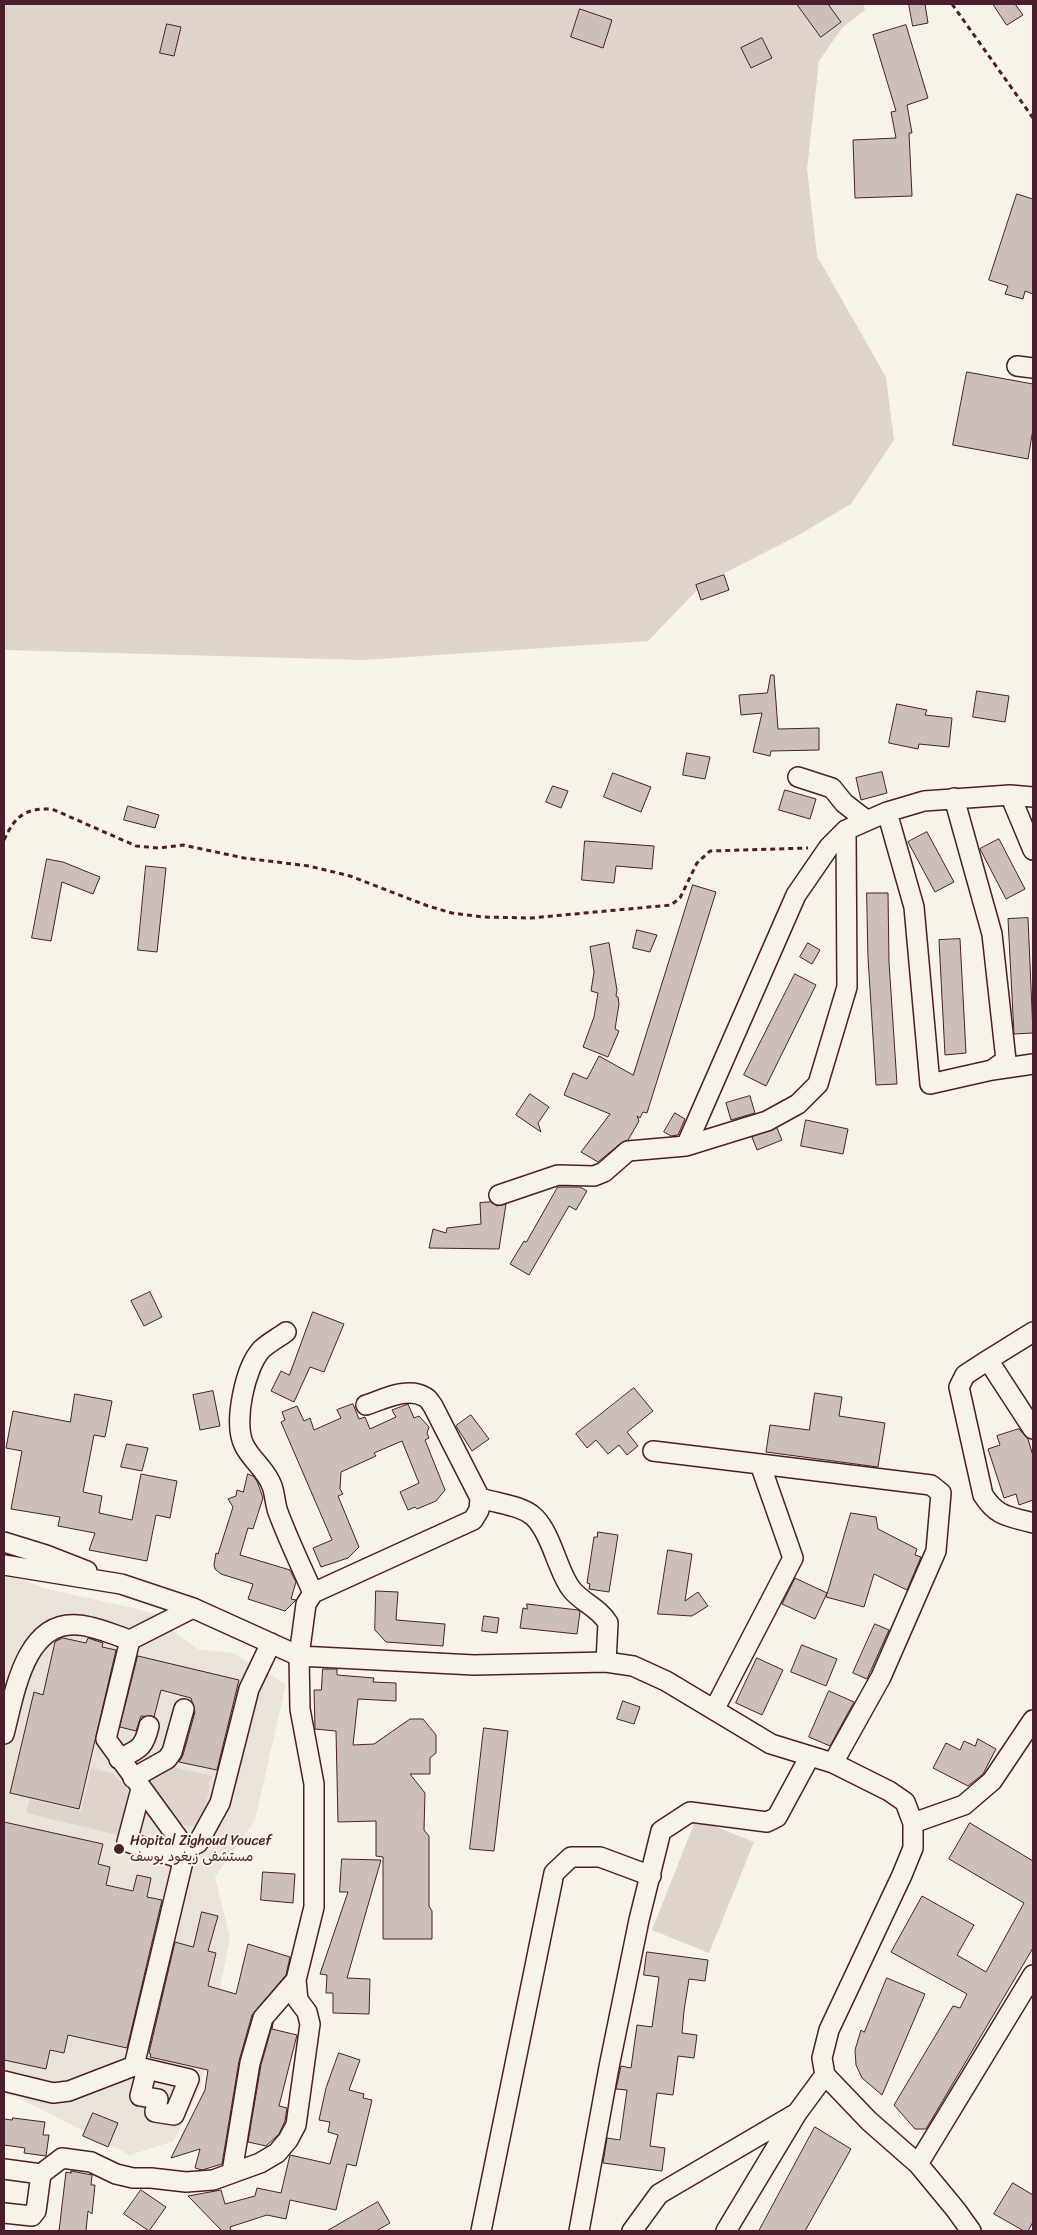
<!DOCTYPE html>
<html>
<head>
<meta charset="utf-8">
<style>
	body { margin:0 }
	#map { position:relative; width:1037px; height:2235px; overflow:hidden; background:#f7f3e8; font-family:Sriracha,sans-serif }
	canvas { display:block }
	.frame { position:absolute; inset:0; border:5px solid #4a1f2b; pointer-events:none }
</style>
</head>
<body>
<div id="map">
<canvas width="1037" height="2235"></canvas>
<div class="frame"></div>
</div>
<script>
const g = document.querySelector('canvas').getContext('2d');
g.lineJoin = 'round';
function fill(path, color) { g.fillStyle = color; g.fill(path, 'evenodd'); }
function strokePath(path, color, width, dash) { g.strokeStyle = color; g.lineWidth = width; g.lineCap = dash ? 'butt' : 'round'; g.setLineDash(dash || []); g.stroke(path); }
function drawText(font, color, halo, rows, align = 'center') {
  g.font = font + ' Sriracha,"Playpen Sans Arabic",sans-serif'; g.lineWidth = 4; g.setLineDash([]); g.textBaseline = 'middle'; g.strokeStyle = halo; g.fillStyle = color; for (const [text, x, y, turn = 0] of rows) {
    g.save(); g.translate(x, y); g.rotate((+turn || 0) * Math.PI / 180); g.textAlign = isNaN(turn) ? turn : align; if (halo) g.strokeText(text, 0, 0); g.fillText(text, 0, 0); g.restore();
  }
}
const built = new Path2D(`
	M4 1574 48 1589 163 1615 171 1629 198 1649 233 1653 286 1684 255 1820 215 1877 230 1937 201 2085 174 2141 130 2155 17 2097 4 2094Z`);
const green = new Path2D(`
	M4 4H863L865 10 842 28 819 61 807 169 817 256 886 377 894 440 851 504 795 537 703 584 648 641 363 660 4 650Z
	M167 1766 213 1776 208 1784 210 1785 203 1818H201L200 1822H197L195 1827 173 1822 143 1782Z
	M91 1768 114 1774 129 1792 118 1835 26 1813 30 1799 81 1811Z
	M696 1819 754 1842 709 1953 652 1930Z`);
const building = new Path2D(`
	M797 4H828L841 22 821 37Z
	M909 4H925L928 23 913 26Z
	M993 4H1015L1023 15 1007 25Z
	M580 9 612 20 603 48 571 37Z
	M167 24 181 27 174 56 160 53Z
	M906 25 928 98 907 105 912 133H909L912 196 855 198 853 140 896 138 891 112 896 111 873 35Z
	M762 38 772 58 751 68 741 48Z
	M1017 194 1033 199V294L1025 291 1023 299 1005 294 1008 286 989 280Z
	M967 372 1033 384V429L1028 459 953 445Z
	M724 575 729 590 701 600 696 585Z
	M771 675H774L778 729 819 728V750L771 751 770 756 753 752 762 713 741 715 739 695 767 693Z
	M977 691 1009 696 1005 722 973 717Z
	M897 704 927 710 925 715 952 718 949 747 919 744 918 749 889 743Z
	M687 753 710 757 705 779 683 775Z
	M882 772 887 793 861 800 856 778Z
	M613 773 651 787 641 812 604 797Z
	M553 786 568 791 561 808 546 802Z
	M785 790 816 799 810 819 779 810Z
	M128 806 159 815 155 828 124 820Z
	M927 832 954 882 935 892 908 842Z
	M999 839 1025 889 1006 899 980 849Z
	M585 841 654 846 652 869 616 866 614 883 582 880Z
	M47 859 63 862 100 877 93 894 62 882 51 941 32 938Z
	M146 866 166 868 157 952 138 950Z
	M693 885 716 892 647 1113 643 1112 640 1118 637 1116 639 1121 628 1140 621 1143 598 1162 581 1152 610 1114 564 1095 573 1073 587 1079 599 1056 633 1075Z
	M867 893H888L889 962 897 1084 876 1085 868 957Z
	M1028 918 1033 1033 1014 1034 1008 919Z
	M637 930 657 935 650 952 633 948Z
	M960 939 966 1053 945 1055 939 940Z
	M609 943 617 990 616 996 618 997 619 1004 615 1029 619 1031 608 1057 583 1047 594 1017 598 993 591 991 594 972 590 947Z
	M808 943 820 950 812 964 800 957Z
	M795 974 816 985 766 1086 744 1075Z
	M530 1094 549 1107 538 1123 541 1132 516 1115Z
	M750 1096 755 1113 731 1120 726 1103Z
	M675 1113 685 1119 678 1135 671 1136 664 1132Z
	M806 1120 848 1129 843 1154 801 1146Z
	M777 1128 782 1140 757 1150 752 1137Z
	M558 1187H580L587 1191 576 1210 569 1206 529 1275 510 1264 524 1241 526 1242Z
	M491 1202 497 1206 506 1204 499 1249 429 1248 433 1229 446 1233 447 1228 481 1224 480 1203Z
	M150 1292 162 1317 144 1326 131 1301Z
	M313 1312 344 1324 324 1372 310 1367 294 1402 271 1391 281 1371 289 1375Z
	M634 1388 653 1411 627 1432 638 1446 627 1455 619 1445 608 1454 596 1440 587 1448 576 1434Z
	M213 1391 220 1426 200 1430 193 1395Z
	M815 1393 842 1397 839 1416 885 1423 878 1467 766 1452 770 1425 809 1430Z
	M75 1394 112 1401 105 1437 94 1435 83 1492 102 1496 99 1513 132 1520 141 1474 177 1481 170 1518 156 1515 147 1561 89 1550 95 1533 58 1526 60 1517 11 1509 22 1451 6 1448 13 1411 70 1422Z
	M353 1404 359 1419 365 1417 370 1429 396 1417 392 1410 408 1404 414 1418 419 1416 429 1427 427 1433 429 1438 425 1440 445 1490 436 1501 417 1509 415 1507 408 1510 400 1492 419 1483 402 1441 374 1453 376 1456 341 1472 340 1489 343 1494 338 1496 359 1547 348 1558 321 1567 313 1548 332 1540 281 1422 285 1420 282 1412 297 1406 304 1421 310 1418 314 1430 341 1418 337 1410Z
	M471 1415 489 1439 472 1451 456 1426Z
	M1019 1429 1028 1439 1033 1456V1500L1019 1505 1016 1494 1004 1498 988 1449 1000 1445 997 1436Z
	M127 1444 148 1448 142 1471 121 1467Z
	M248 1474 253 1476 257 1481 263 1498 253 1529 248 1528 240 1555 290 1570 296 1582 291 1599 296 1600 285 1611 248 1599 253 1584 221 1574 215 1569 214 1565 216 1553 218 1554 233 1507 228 1499 236 1496 237 1490 243 1492Z
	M851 1513 876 1517 878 1529 917 1549 915 1555 921 1557 907 1590 874 1574 864 1607 826 1597 827 1593 815 1619 782 1604 795 1578 827 1593Z
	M598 1532 618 1535 609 1592 589 1589 590 1584 587 1583 594 1537H597Z
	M668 1550 692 1554 685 1601 698 1592 708 1606 692 1616 658 1614Z
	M376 1591 398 1592 396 1620 445 1624 443 1646 386 1642 375 1630Z
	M527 1604 578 1610 580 1612 577 1634 520 1628 523 1608 527 1609Z
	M484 1616 499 1618 497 1633 482 1631Z
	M875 1624 889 1630 867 1679 853 1673Z
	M63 1638 86 1643 88 1638 103 1643 102 1647 116 1650 79 1809 10 1793 34 1692 43 1695 55 1642Z
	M802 1645 837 1659 826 1686 791 1672Z
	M138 1656 239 1680 217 1770 179 1762 183 1755 195 1712 191 1698 161 1690 154 1717 141 1716 136 1731 120 1727Z
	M757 1658 783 1670 762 1715 736 1703Z
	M323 1669H337V1675L374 1678 373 1682 396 1683V1701L358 1699 353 1745 374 1744 410 1719H423L436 1735V1753L430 1758V1774H410L425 1793 424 1830 429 1836V1906L432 1911V1939H383V1857L376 1856V1821L338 1822 336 1731 315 1729 314 1690H321Z
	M829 1691 854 1702 830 1746 809 1737Z
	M623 1701 640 1707 634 1724 617 1719Z
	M484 1728 508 1731 494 1851 470 1849Z
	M978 1739 996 1749 983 1774 968 1786 933 1768 946 1743 960 1750 964 1741 975 1746Z
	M4 1822 103 1844 98 1864 110 1867 106 1885 133 1891 137 1875 151 1878 147 1897 162 1900 127 2048 68 2035 64 2053 50 2050 46 2069 4 2060Z
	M970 1823 1033 1861V1948L926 2129H915L894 2105 953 2006 960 2008 967 1994 891 1952 922 1896 974 1925 957 1955 986 1972 1024 1903 949 1859Z
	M342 1859 381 1860 347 1978 370 1979 369 2014 333 2013V1993H326L327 1975 320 1974 348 1892H340Z
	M263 1872 295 1874 293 1903 261 1900Z
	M202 1912 218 1916 208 1951 216 1953 208 1986 236 1994 248 1944 290 1957 286 1975 252 2015 239 2061 222 2164 202 2170 195 2168 200 2149 171 2158 205 2090 208 2070 150 2057 151 2054 149 2053 175 1942 193 1947Z
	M647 1952 708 1960 705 1981 689 1979 684 2011 682 2033 697 2035 694 2058 678 2056 673 2095 657 2093 650 2146 665 2148 662 2171 603 2163 607 2138 620 2140 627 2090 616 2089 621 2066 631 2068 637 2025 652 2027 659 1977 644 1975Z
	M887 1978 925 1994 882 2095 862 2078 856 2065 855 2050 861 2030 864 2032Z
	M273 2023 272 2029 297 2035 279 2106 287 2108 285 2121 279 2134 266 2146 248 2142 261 2065Z
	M339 2053 360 2060 349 2090 364 2094 363 2098 372 2100 356 2166 347 2164 336 2210 290 2200 286 2219 267 2215 230 2227 231 2231H222L188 2196 221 2190 225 2204 255 2196 257 2188 281 2193 290 2155 330 2164 338 2135 328 2132 330 2122 319 2120 326 2088Z
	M93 2113 118 2123 108 2147 83 2136Z
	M13 2118 45 2122 43 2135H49L46 2156 24 2153 25 2148 4 2145V2119L12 2120Z
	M815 2127 851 2149 805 2231H759Z
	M71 2171 92 2175 91 2185H95L92 2214 88 2211 86 2231H59L66 2172 71 2173Z
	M1013 2183 1033 2195V2222L1028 2231H1024L994 2214Z
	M141 2190 166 2207 149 2231 124 2214Z
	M378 2202 390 2223 376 2231H327Z`);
const path = new Path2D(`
	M952 4 1033 118
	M4 840C15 816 25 808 52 809L136 846 159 848 183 845 244 858 309 866 350 876 428 906 452 913 483 917 531 918 671 905 680 898 697 863 710 851 808 848`);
const minor = new Path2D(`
	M1017 366 1033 368
	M798 777 832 788 844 803 866 820
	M1010 795 1033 850
	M954 798 992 934 1006 1060 992 1070
	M887 812 914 907 930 1084 992 1070 1033 1064
	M686 1146 796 895 829 847 846 830 887 812 924 801 1010 795 1033 797
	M499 1195 558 1175 594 1176 604 1172 628 1151 686 1146 767 1121 798 1104 818 1084 847 987 846 830
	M286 1332C278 1338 268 1343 261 1350 245 1368 233 1423 244 1445 251 1460 266 1469 272 1486 275 1494 275 1504 278 1512 288 1539 301 1566 313 1593
	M1033 1332 988 1360 1033 1429
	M988 1360 965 1375 959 1387 983 1495C998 1518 1009 1516 1033 1523
	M653 1451 760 1464
	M480 1498C528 1511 536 1505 555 1555 560 1567 564 1580 572 1590 583 1603 599 1608 608 1623L606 1662
	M4 1542 46 1555 87 1571
	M4 1565 121 1584 193 1608 299 1656 474 1665 606 1662 633 1666 666 1681 771 1744 833 1763 889 1791 905 1802 913 1823V1848L902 1875 829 2030 822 2058 825 2075 869 2121 918 2164 956 2210 971 2231
	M714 1710 793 1558 760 1464 931 1485 941 1493 936 1551 881 1677 833 1763
	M4 1734C14 1697 24 1620 78 1625 95 1626 114 1635 130 1640L193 1608
	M119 1759C139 1749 144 1748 149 1726
	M133 1778 167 1759 172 1752 184 1709
	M141 1789 127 1842 183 1859
	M913 1823 964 1805 992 1781 1033 1720
	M186 1849 198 1843 220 1803 249 1689 271 1643
	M134 2066 189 2079 174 2115 155 2112 158 2099 140 2096 147 2069
	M4 2081 53 2093 69 2091 134 2066 186 1849 106 1739 130 1640
	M918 2164 1033 1975
	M4 2169 41 2174
	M232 2172 250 2063 263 2018 296 1980
	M4 2213 32 2216 36 2211 41 2174 62 2158 91 2162 116 2174 133 2178H151L186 2182 213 2180 260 2163 277 2153 288 2140 296 2125 310 2024 307 2012 298 2000 296 1980 314 1907V1784L300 1709 299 1656 306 1604 313 1593 473 1520 479 1510 480 1498 433 1406C431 1403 428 1398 425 1397 408 1386 382 1400 366 1405
	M481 2231 554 1873 571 1857H600L651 1876
	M579 2231 609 2067 639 1920 661 1831 690 1812 767 1822 777 1817 810 1756
	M632 2231 659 2194 797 2113
	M726 2231 797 2113 825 2075`);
const markers = [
	[119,1849,6,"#4a1f2b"]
];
const poiNames = [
	["Hopital Zighoud Youcef",130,1841],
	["مستشفى زيغود يوسف",130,1857]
];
fill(built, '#eae3da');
fill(green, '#ded4cc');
fill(building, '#ccbfb9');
strokePath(building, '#4a1f2b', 1);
strokePath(minor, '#4a1f2b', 22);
strokePath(path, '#4a1f2b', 3, [5, 4]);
strokePath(minor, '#f7f3e8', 19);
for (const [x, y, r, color] of markers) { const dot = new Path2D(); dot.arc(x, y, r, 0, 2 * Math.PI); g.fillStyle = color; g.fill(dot); strokePath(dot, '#f7f3e8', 2); }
drawText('14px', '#4a1f2b', '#f7f3e8', poiNames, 'left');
</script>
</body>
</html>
